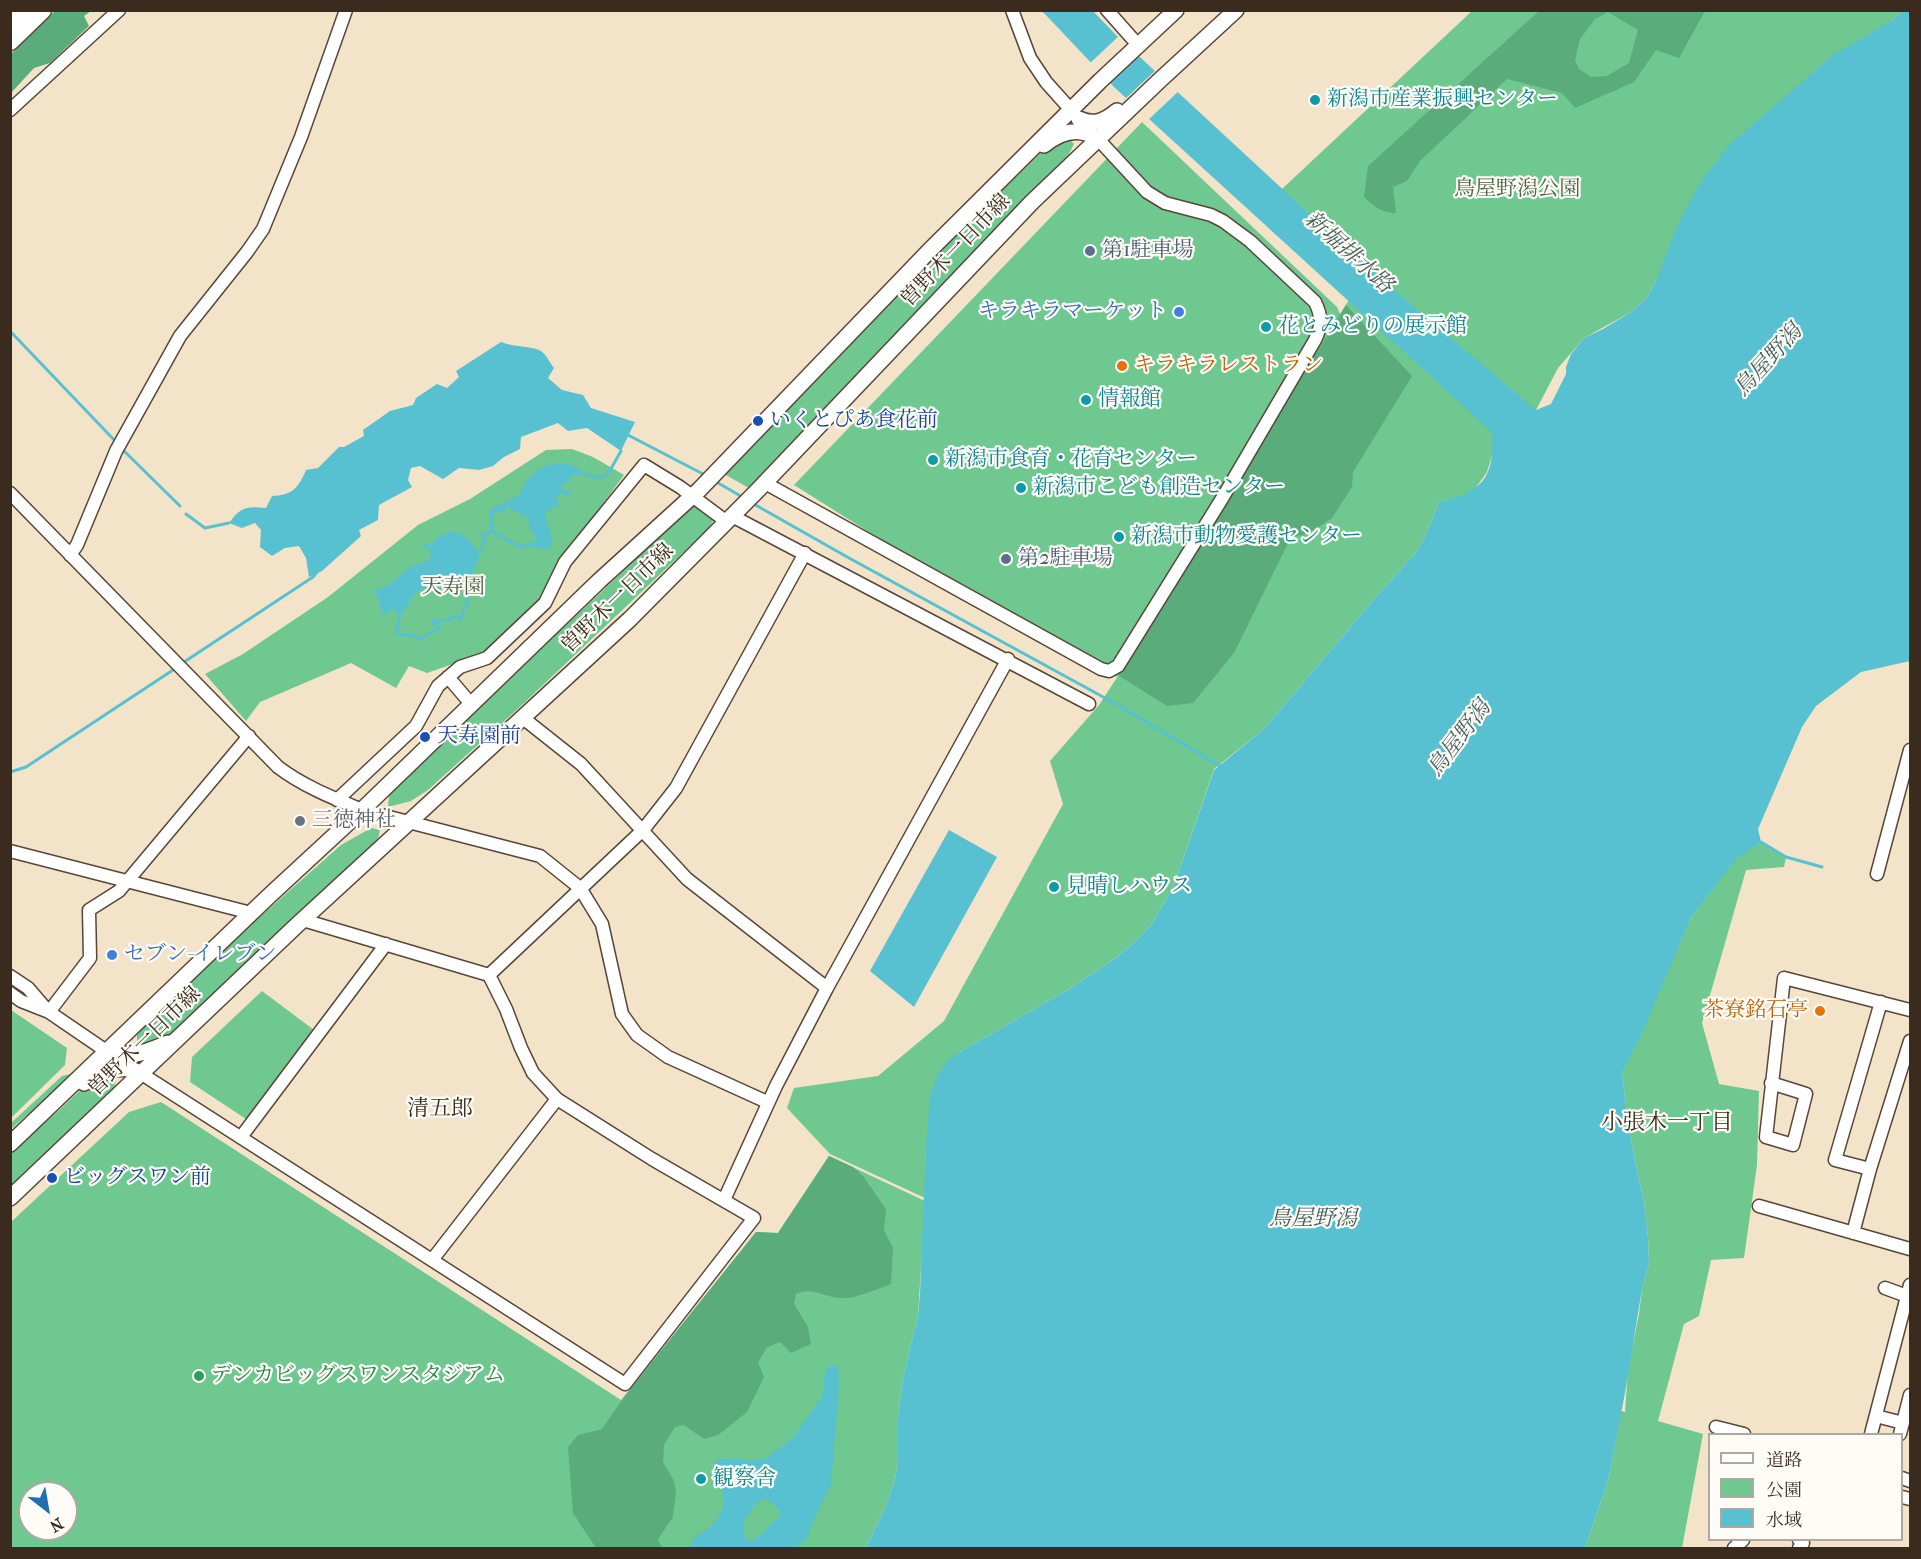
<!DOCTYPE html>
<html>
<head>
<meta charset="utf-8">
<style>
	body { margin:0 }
	#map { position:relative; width:1921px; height:1559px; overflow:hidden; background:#f3e4c9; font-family:"IM FELL French Canon","Noto Serif JP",serif }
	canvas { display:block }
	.frame { position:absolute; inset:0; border:12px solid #3b2a1e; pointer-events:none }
	.legend { position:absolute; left:1708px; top:1433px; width:195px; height:108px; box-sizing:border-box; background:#fdfcf7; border:2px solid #afa8a0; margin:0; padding:8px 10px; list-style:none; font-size:18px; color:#3b2a1e }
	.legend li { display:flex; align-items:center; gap:12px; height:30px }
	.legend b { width:30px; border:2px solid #afa8a0 }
	.north { position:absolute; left:18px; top:1481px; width:60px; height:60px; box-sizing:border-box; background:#fdfcf7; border:2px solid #afa8a0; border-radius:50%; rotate:149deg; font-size:16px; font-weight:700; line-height:24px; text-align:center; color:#3b2a1e }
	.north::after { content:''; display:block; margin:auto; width:21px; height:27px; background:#1f6fb2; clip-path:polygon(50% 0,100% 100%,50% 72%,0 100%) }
</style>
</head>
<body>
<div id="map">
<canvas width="1921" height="1559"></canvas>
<div class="frame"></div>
<ul class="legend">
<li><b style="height:8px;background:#fff"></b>道路</li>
<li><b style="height:16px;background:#6ec890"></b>公園</li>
<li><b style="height:16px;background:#57c1d2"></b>水域</li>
</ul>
<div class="north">N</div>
</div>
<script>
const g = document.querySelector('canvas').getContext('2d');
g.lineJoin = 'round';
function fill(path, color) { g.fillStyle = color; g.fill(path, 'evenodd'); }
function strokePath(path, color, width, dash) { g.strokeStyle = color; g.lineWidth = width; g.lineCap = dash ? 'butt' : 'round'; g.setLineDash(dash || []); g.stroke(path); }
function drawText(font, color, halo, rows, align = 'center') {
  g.font = font + ' "IM FELL French Canon","Noto Serif JP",serif'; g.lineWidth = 4.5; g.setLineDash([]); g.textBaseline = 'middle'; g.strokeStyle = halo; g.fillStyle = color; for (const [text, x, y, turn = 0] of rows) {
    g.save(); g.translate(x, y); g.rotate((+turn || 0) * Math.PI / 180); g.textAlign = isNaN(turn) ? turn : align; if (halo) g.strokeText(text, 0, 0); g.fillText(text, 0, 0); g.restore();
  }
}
const green = new Path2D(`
	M1472 11H1903L1891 21 1656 281 1646 299 1631 312 1584 338 1558 368 1536 410 1493 452 1487 472 1475 489 1462 497 1439 502 1423 541 1414 555 1381 591 1265 728 1214 769 1173 888 1151 925 1135 942 1110 962 1071 988 958 1053 926 1146 925 1198 830 1154 787 1108 794 1088 878 1076 944 1021 1063 804 1050 761 1099 705 1118 676 1106 678 1092 672 794 485 1142 122 1337 307 1340 314 1369 269 1282 189Z
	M1067 136 1074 144 1067 158 749 488 724 474 931 260 1042 152Z
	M572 449 593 457 624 475 558 565 541 600 490 651 427 673 409 666 396 688 351 663 260 702 246 721 205 674 243 654 328 597 418 525 470 499 546 450Z
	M695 504 712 515 713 521 709 528 523 704 428 790 411 801 388 807 389 796 397 784Z
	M371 828 380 830 378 840 351 866 164 1040 137 1049V1035L145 1025 236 938 341 845Z
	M1761 842 1786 857 1784 867 1746 870 1702 1023 1719 1084 1759 1091 1757 1165 1744 1258 1711 1260 1699 1316 1684 1324 1658 1421 1703 1434 1682 1548H1585L1608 1481 1621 1411 1625 1412 1628 1369 1639 1314 1642 1289 1649 1263 1648 1237 1644 1202 1629 1131 1622 1073 1691 918 1735 859Z
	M262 991 314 1030 246 1119 190 1082 192 1057Z
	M11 1010 67 1048 65 1065 11 1118Z
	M70 1074 72 1076 11 1129V1123L62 1076Z
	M117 1075 114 1088 108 1098 11 1191V1150L56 1113 88 1083Z
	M161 1102 621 1400 756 1232 778 1233 829 1156 925 1201 918 1316 903 1378 898 1419V1462L895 1479 886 1506 866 1548H11V1222L129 1112ZM30 1493H66V1529H30Z`);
const forest = new Path2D(`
	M56 10 91 11 84 16 89 26 50 63 34 68 11 93V54Z
	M1539 11H1705L1679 58 1656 50 1634 82 1575 108 1562 93 1507 79 1420 161 1407 181 1393 187 1396 213C1382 213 1373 206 1364 197L1368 166ZM1608 12 1638 30 1629 63 1607 76 1591 77 1579 69 1575 60 1580 39 1595 19Z
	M1346 305 1412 376 1353 472 1352 487 1332 518 1308 534 1291 537 1234 653 1193 703 1167 706 1118 675Z
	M829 1156 853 1167 863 1176 886 1209 884 1230 893 1248 891 1284C876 1289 857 1299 841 1298 826 1298 811 1286 796 1294L794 1304 808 1327 811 1344 791 1353 780 1342 766 1348 758 1363 764 1377 747 1412 718 1435 704 1439 684 1425 675 1427 664 1445 663 1462 674 1481 676 1492 673 1517 658 1539 662 1548H596L573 1513 568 1447 578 1435 602 1429 622 1400 756 1232 778 1233Z`);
const water = new Path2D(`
	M1038 11H1093L1116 35 1369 269 1536 410 1551 404 1566 374V367L1571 354 1584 338 1603 329 1631 312 1646 299 1656 281 1677 226 1702 180 1729 145 1832 56 1891 21 1903 11H1910V661L1861 672 1816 706 1802 727 1758 829 1761 842 1735 860 1691 918 1640 1037 1622 1073 1629 1131 1644 1202 1648 1237 1649 1263 1642 1289 1625 1393 1608 1481 1585 1548H866L886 1506 895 1479 898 1462V1419L903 1378 918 1316 920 1293 926 1146 930 1097 937 1077 945 1064 958 1053 1071 988 1110 962 1135 942 1151 925 1173 888 1214 770 1265 728 1381 591 1414 555 1423 541 1439 502C1483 492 1495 477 1492 432L1114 87 1044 13Z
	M501 342C512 347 533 346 541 351 546 354 550 363 554 368L548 378 562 390 583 395 591 408 635 422 621 451 587 428 568 431 558 423 521 437 520 449 504 457 493 466 479 470 459 468 443 479 420 466 411 468 408 480 412 487 379 505 378 520 359 530 361 536 322 571 309 577 306 558 299 546 285 548 272 556 260 547 261 530 255 523 242 528 229 523C241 507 246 506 266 508L272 496C292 495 298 489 306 470L318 468 339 447H344L364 436 363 430 390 411 413 405 416 398 437 384 447 388 459 377 456 371Z
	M566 463 577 468 585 474 572 476 567 483 561 484 563 489 572 492 566 497 563 492 556 498 559 504 545 513C546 525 553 533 552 545L544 550 534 546V541L538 539 529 528V519L507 507 504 513 497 511 491 519 489 513 492 509 520 495C522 484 534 471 546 466 552 464 560 464 566 463Z
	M452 531C468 537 475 542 479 560L468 581 457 586 452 592C439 585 421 583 412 598 408 604 407 609 401 614L400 625 397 624 398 612 392 609 385 614 381 613 379 598 372 591C393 587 395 577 410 567 416 564 423 563 429 560L431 552 423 546 424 543 432 546 435 539Z
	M949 830 997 857 914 1007 870 971Z
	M831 1364 838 1367 839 1386 831 1485 819 1507 806 1540 794 1548H689C691 1545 693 1539 696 1536 700 1533 705 1532 709 1528 732 1507 723 1491 713 1466L716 1460 734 1458 751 1461 766 1458 792 1439 822 1397 825 1373ZM767 1499 780 1510 779 1518C767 1525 764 1535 752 1541L745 1537 743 1522 757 1502Z`);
const pier = new Path2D(`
	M1120 35 1139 52 1106 83 1088 65Z
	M1157 69 1180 90 1147 121 1124 100Z`);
const stream = new Path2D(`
	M10 331 117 443
	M626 434 705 475
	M121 448 180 506
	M585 474 599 478 608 474 621 451
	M713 480 744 498
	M752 503 849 558 1116 704 1222 767
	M186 514 205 528 229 523
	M491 519 492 529 496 534 521 547 534 544
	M477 552 482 551 484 534 493 531
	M397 624V632L401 635H414L419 639 440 628 432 622 450 620 452 617 456 616 460 619 468 601 464 593 468 581
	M181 664 313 577 317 572
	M10 772 26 767 176 668
	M1761 842 1786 857 1822 867`);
const minor = new Path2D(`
	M1012 10 1030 58 1046 82 1071 110
	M1107 10 1138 45
	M10 110 119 10
	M765 483 1101 669 1109 671 1118 666 1223 497 1315 340C1322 326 1322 316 1315 302L1250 241 1223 221 1211 215 1165 203 1147 192 1098 139
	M10 493 278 767C303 786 333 798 362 810L540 856 580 888 602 924 622 1014 637 1035 668 1057 767 1102
	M732 516 1089 704
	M70 555 77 545 116 451 180 336 247 252 263 229 301 137 346 10
	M448 677 471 704
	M523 718 581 764 687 879 827 988
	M337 800 416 726 438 686 460 667 487 658 545 603 565 562 644 465 680 487 727 522
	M10 851 251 913
	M1877 874 1910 750
	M489 975 643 830 676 788 805 553
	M10 976 28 988 46 1009
	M10 993 21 1001 49 1012 112 1055
	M49 1012 90 958 89 910 119 891 249 736
	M134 1069 625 1384 754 1218 652 1159 557 1099 533 1073 521 1048 506 1009 489 975 303 920
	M1771 1083 1806 1094 1793 1145 1766 1137 1784 978 1910 1010
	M241 1137 386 944
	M1870 1169 1835 1160 1881 1002
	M724 1200 776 1086 827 988 1008 659
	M1759 1206 1910 1249
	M1853 1233 1870 1169 1910 1041
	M432 1260 557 1099
	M1885 1288 1907 1296
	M1876 1416 1903 1423
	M1716 1427 1744 1434
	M1871 1434 1910 1285
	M1900 1434 1910 1395
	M1902 1478 1910 1481
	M1902 1497 1910 1499
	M1734 1548 1743 1540
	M1799 1548 1803 1543 1799 1540`);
const major = new Path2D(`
	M1079 119C1094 126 1105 121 1117 111
	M1044 145C1060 132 1080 126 1098 139
	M107 1052C132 1059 146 1052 168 1043
	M84 1083C103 1071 120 1062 142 1074
	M10 1144 269 896 362 810 599 581 699 490 930 250 1100 81 1176 10
	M10 1198 296 926 630 619 758 490 1032 202 1160 80 1236 10`);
const highway = new Path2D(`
	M10 19 19 10
	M10 41 42 10`);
const markers = [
	[1315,100,6,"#0f9aa8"],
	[1090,251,6,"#5c6f8a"],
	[1179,312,6,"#3f7fe0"],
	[1266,327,6,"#0f9aa8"],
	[1122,366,6,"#e8710a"],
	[1086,400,6,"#0f9aa8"],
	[758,421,6,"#1a4fb4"],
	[933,460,6,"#0f9aa8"],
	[1021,488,6,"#0f9aa8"],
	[1119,537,6,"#0f9aa8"],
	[1006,559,6,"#5c6f8a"],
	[425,737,6,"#1a4fb4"],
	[300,821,6,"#6b7280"],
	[1054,887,6,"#0f9aa8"],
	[112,955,6,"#3f7fe0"],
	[1820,1011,6,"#e8710a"],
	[52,1178,6,"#1a4fb4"],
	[199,1376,6,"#2e9e5b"],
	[701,1479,6,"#0f9aa8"]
];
const cultureNames = [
	["新潟市産業振興センター",1327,100],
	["花とみどりの展示館",1278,327],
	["情報館",1098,400],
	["新潟市食育・花育センター",945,460],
	["新潟市こども創造センター",1033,488],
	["新潟市動物愛護センター",1131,537],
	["見晴しハウス",1066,887],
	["観察舎",713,1479]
];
const parkNames = [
	["鳥屋野潟公園",1517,190],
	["天寿園",453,588]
];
const streetNames = [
	["曽野木一日市線",956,251,-46],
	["曽野木一日市線",618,599,-44],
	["曽野木一日市線",145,1042,-44]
];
const serviceNames = [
	["第1駐車場",1102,251],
	["第2駐車場",1018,559]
];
const shopNames = [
	["キラキラマーケット",1167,312],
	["セブン-イレブン",124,955,"left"]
];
const foodNames = [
	["キラキラレストラン",1134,366],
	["茶寮銘石亭",1808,1011,"right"]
];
const transitNames = [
	["いくとぴあ食花前",770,421],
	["天寿園前",437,737],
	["ビッグスワン前",64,1178]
];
const worshipNames = [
	["三徳神社",312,821]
];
const leisureNames = [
	["デンカビッグスワンスタジアム",211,1376]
];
const waterNames = [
	["新堀排水路",1348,253,42],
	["鳥屋野潟",1769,361,-48],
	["鳥屋野潟",1460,739,-53],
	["鳥屋野潟",1313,1220]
];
const neighbourhoodNames = [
	["清五郎",440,1110],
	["小張木一丁目",1667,1124]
];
fill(green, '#6ec890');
fill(forest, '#5aac7a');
fill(water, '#57c1d2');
fill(pier, '#f3e4c9');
strokePath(stream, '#57c1d2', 3);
strokePath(minor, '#574638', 15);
strokePath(major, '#574638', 18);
strokePath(highway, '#574638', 21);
strokePath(minor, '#fff', 12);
strokePath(major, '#fff', 15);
strokePath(highway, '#fff', 18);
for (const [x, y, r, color] of markers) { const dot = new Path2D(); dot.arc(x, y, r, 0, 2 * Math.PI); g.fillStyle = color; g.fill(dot); strokePath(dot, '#fdfcf7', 2); }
drawText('21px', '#0d838f', '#fdfcf7', cultureNames, 'left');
drawText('21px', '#4d6146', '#fdfcf7', parkNames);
drawText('21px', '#3b2a1e', '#fdfcf7', streetNames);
drawText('21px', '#4e5e75', '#fdfcf7', serviceNames, 'left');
drawText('21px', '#366cbe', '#fdfcf7', shopNames, 'right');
drawText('21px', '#c56008', '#fdfcf7', foodNames, 'left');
drawText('21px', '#164399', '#fdfcf7', transitNames, 'left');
drawText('21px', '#5b616d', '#fdfcf7', worshipNames, 'left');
drawText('21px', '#27864d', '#fdfcf7', leisureNames, 'left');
drawText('italic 22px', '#455f5d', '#fdfcf7', waterNames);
drawText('22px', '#3b2a1e', '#fdfcf7', neighbourhoodNames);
</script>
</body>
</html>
